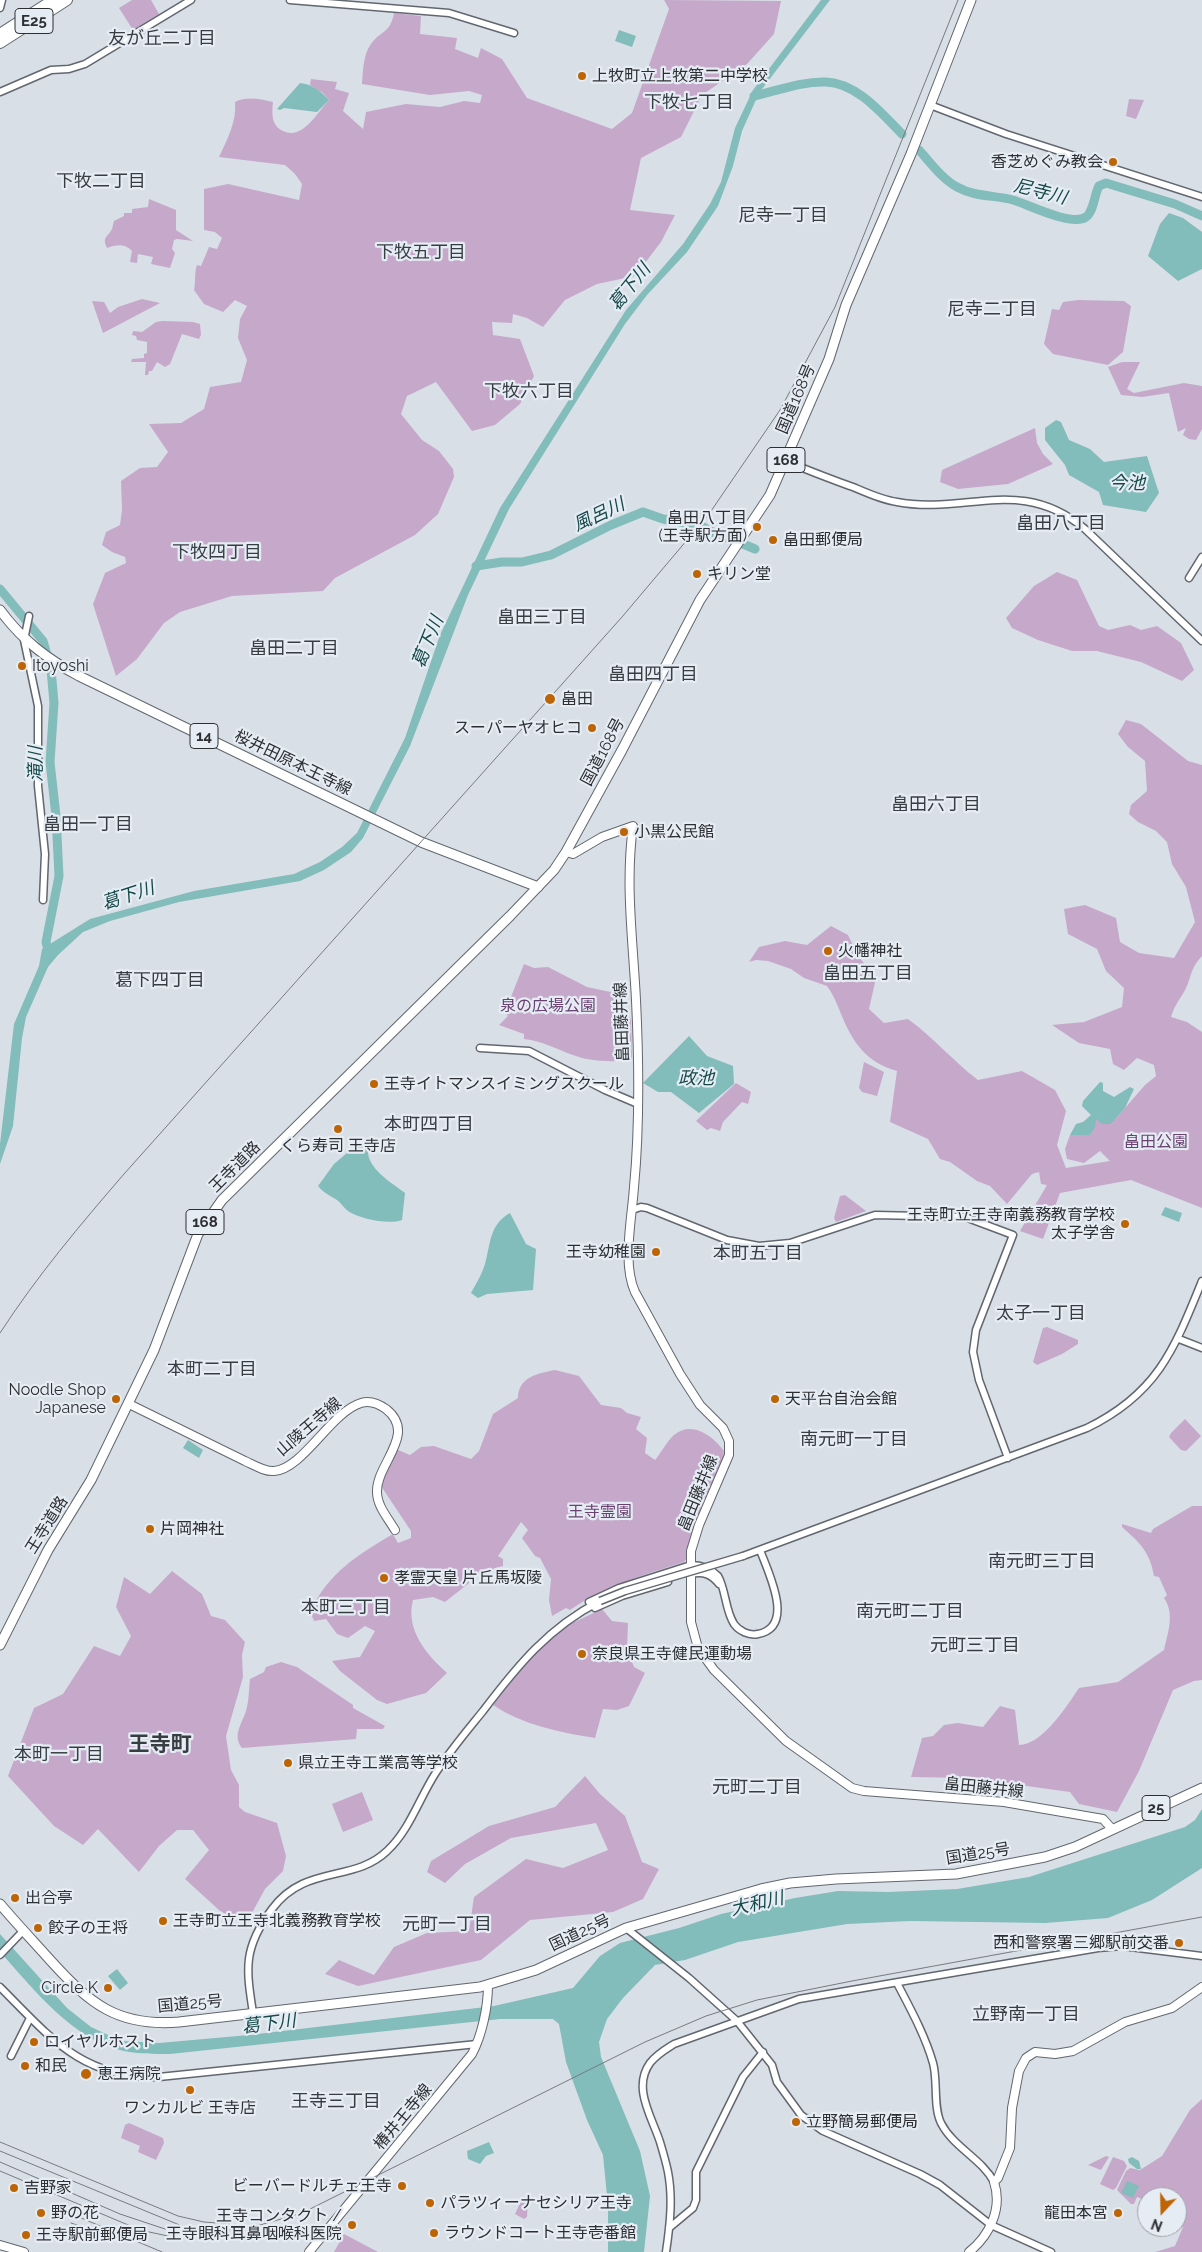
<!DOCTYPE html>
<html>
<head>
<meta charset="utf-8">
<style>
	body { margin:0 }
	#map { position:relative; width:1202px; height:2252px; overflow:hidden; background:#d9dfe7; font-family:Raleway,sans-serif }
	canvas { display:block }
	.north { position:absolute; left:1137px; top:2187px; width:50px; height:50px; box-sizing:border-box; background:#e6ecf4; border:1px solid #9ca0a7; border-radius:50%; rotate:201deg; font-size:14px; font-weight:700; line-height:20px; text-align:center; color:#2d2f33 }
	.north::after { content:''; display:block; margin:auto; width:18px; height:22px; background:#bd6404; clip-path:polygon(50% 0,100% 100%,50% 72%,0 100%) }
</style>
</head>
<body>
<div id="map">
<canvas width="1202" height="2252"></canvas>
<div class="north">N</div>
</div>
<script>
const g = document.querySelector('canvas').getContext('2d');
g.lineJoin = 'round';
function fill(path, color) { g.fillStyle = color; g.fill(path, 'evenodd'); }
function strokePath(path, color, width, dash) { g.strokeStyle = color; g.lineWidth = width; g.lineCap = dash ? 'butt' : 'round'; g.setLineDash(dash || []); g.stroke(path); }
function drawText(font, color, halo, rows, align = 'center') {
  g.font = font + ' Raleway,"Noto Sans JP",sans-serif'; g.lineWidth = 4.5; g.setLineDash([]); g.textBaseline = 'middle'; g.strokeStyle = halo; g.fillStyle = color; for (const [text, x, y, turn = 0] of rows) {
    g.save(); g.translate(x, y); g.rotate((+turn || 0) * Math.PI / 180); g.textAlign = isNaN(turn) ? turn : align; if (halo) g.strokeText(text, 0, 0); g.fillText(text, 0, 0); g.restore();
  }
}
const green = new Path2D(`
	M132 0H151L159 14 133 30 119 8Z
	M664 0 781 1 774 34 747 64 702 95 681 137 641 158 630 210 675 215 661 242 635 276 597 284 565 300 543 327 527 318 513 314 512 323 492 322 493 335 520 339 534 376 520 404 495 425 472 431 436 382 407 396 401 414 422 440 439 451 453 469 454 477 438 514 415 535 335 578 323 591 232 596 180 612 164 623 137 659 116 676 93 604 105 573 126 563 125 557 112 552 102 545 106 532 120 525 122 510 121 481 140 468 157 467 168 452 149 424 181 423 204 409 210 387 241 382 247 360 238 338 240 319 247 306 235 300 223 312 204 304 194 290C196 281 194 274 197 265L201 266 209 247 217 249 222 238 215 232 204 230V189L228 184 299 200 302 184 295 174 285 165 219 157C227 140 237 121 235 102 247 96 260 99 273 102 272 112 271 124 281 130 302 142 316 114 329 100L323 93 310 85 311 79 337 82 335 89 349 93 343 111 363 129 366 112 406 104 440 107 464 101 480 103 482 95 469 91 430 95 362 84C363 71 363 55 371 44 382 29 390 34 394 13L421 16 420 34 457 38 455 49 478 58 481 48 502 59 527 98 612 129 632 113 669 9Z
	M1129 99 1144 100 1136 119 1126 116Z
	M149 199 176 210V230L193 241 177 239 174 240 172 249 175 253 170 268 151 264 153 257 138 254 137 263 130 262 132 251C124 243 117 245 107 248 102 237 107 238 112 229 113 226 113 223 114 221L124 216V213H132V209L148 207Z
	M142 299 160 303 103 333 92 301 104 302 110 313 118 307Z
	M1078 300 1124 301 1131 306 1123 352 1108 365 1053 354 1044 344 1052 309 1059 310 1063 302Z
	M163 321 193 322 200 324 201 335 199 339 182 334 170 364 165 367 157 362 152 371H149L148 375H145L146 362H131L132 359 144 358V354L147 353V342L137 340 136 336 132 335 133 331 142 332 156 322Z
	M1122 362H1140L1127 389 1134 393 1184 383 1202 386V429L1196 440 1189 439 1183 435 1186 428 1178 432 1169 393 1142 397 1121 395 1108 367Z
	M1035 428 1037 443 1043 454 1053 464 1008 484 958 489 940 482 942 470Z
	M1057 572 1077 580 1099 626 1108 630 1130 625 1141 630 1157 626 1181 643 1194 670 1182 681 1141 662 1097 651H1072L1038 640 1012 628 1006 618 1034 586Z
	M1126 720 1141 724 1188 761 1202 765V956C1189 970 1192 978 1184 992 1179 1000 1174 1007 1171 1017L1187 1022 1202 1032V1208L1131 1180 1060 1193 1043 1239 1020 1231 1047 1185 1041 1184 1039 1172 1032 1174 1007 1204 990 1186 977 1181 950 1162 940 1159 928 1139 890 1122 897 1071C866 1062 853 1043 841 1014 837 1004 833 994 827 986L804 978 791 969 768 961 756 960 749 962 759 947 785 941 807 945 831 926 848 935 858 956 876 978 869 1009 884 1023 908 1019C933 1037 953 1061 978 1080L1022 1071 1055 1090 1066 1111 1057 1145 1066 1168 1110 1161 1100 1151 1084 1163 1067 1159 1065 1149 1070 1135H1090L1095 1118 1111 1124 1145 1085 1156 1076 1154 1065 1137 1058 1124 1070 1113 1064 1110 1049 1079 1043 1052 1025 1084 1022 1122 1007 1124 988 1106 971 1097 949 1068 934 1064 909 1085 905 1116 918 1120 942 1139 953 1174 958 1195 922 1186 887 1172 864 1167 842 1156 831 1138 822 1129 814 1131 805 1147 791 1145 761 1128 747 1118 734Z
	M524 964 534 968 548 967 587 987 615 993 631 1020 632 1060C613 1062 591 1062 573 1055 556 1049 542 1041 524 1039V1034L499 1025 508 1016 505 1013 512 1003 509 1002Z
	M864 1062 884 1072 877 1096 862 1092 859 1088Z
	M736 1083 751 1092 748 1104 742 1102 723 1122 720 1131 711 1128 707 1130 696 1121Z
	M845 1195 866 1211 836 1222 834 1218 840 1196Z
	M1047 1327 1078 1340V1344L1062 1354 1037 1365 1033 1362 1043 1328Z
	M555 1370 579 1376 601 1405 621 1408 627 1413 641 1417 636 1429 647 1438 645 1453 655 1460C661 1453 667 1441 674 1435 692 1420 713 1436 724 1451 721 1481 701 1508 691 1536 688 1544 690 1556 684 1562 644 1575 605 1586 570 1610L566 1608 552 1616 549 1600 551 1579 540 1558 535 1556 522 1538 528 1530 521 1522 498 1556 503 1559V1566L467 1576 469 1583 445 1602 433 1597 413 1600C405 1630 427 1655 447 1673L426 1693 387 1704 377 1700 340 1671 332 1661 360 1657 375 1631 365 1626 348 1638 337 1634 326 1619 314 1621 310 1611C330 1572 356 1556 393 1534L398 1543 411 1538V1531L379 1483C383 1470 392 1462 396 1449L410 1455 421 1447 434 1446 471 1459 479 1451 493 1414 518 1398C518 1377 539 1373 555 1370Z
	M1185 1419 1201 1436 1186 1451 1181 1450 1169 1437 1171 1433Z
	M1192 1506H1202V1680L1194 1681 1173 1690 1139 1771 1117 1812 1079 1804 1070 1792 969 1778 911 1777 922 1738 933 1736 944 1725 958 1723 983 1727 1000 1706 1015 1710 1019 1745C1042 1745 1067 1706 1079 1688L1118 1682 1164 1650C1168 1632 1175 1614 1164 1598L1167 1595 1159 1577 1154 1576C1150 1552 1140 1543 1122 1527V1524L1151 1533 1153 1529Z
	M172 1571 202 1594 211 1616 225 1620 245 1642 242 1655 243 1677 226 1736 231 1770 239 1785V1807L245 1812 277 1823 286 1856 283 1871 265 1889 253 1911 247 1917H230L219 1910 185 1879 209 1850 193 1830H177L159 1846 139 1872 98 1829 83 1845 54 1826 8 1776 34 1708 63 1694 94 1646 120 1656 131 1636 116 1607 124 1577 150 1594Z
	M602 1609 612 1621 628 1623 627 1648 634 1667 645 1673 629 1706 617 1710 603 1709 595 1738C559 1732 523 1725 493 1705L528 1661 562 1628Z
	M281 1662 297 1667 353 1705V1708L385 1726 383 1729H357L356 1739 242 1748C231 1734 244 1722 247 1707 249 1698 249 1688 250 1679L264 1672 266 1667Z
	M585 1776 600 1794 625 1816 642 1862 659 1869 643 1899 613 1912 530 1920 481 1960 358 1986 325 1974 339 1960 374 1975 394 1947 427 1933 469 1931 474 1897 526 1859 563 1868 608 1850 596 1823 511 1838 465 1864 445 1883 427 1872 431 1861 489 1826 555 1807Z
	M362 1792 373 1820 343 1832 332 1804Z
	M1202 2099V2252H1155L1175 2246 1183 2227 1177 2223V2197H1147V2201L1137 2197 1134 2204H1131L1117 2190 1126 2171 1130 2168 1140 2170 1162 2156 1190 2110Z
	M129 2123 163 2138 164 2143 156 2160 138 2152 140 2146 121 2138 125 2125Z
	M1106 2156 1109 2157 1101 2170 1088 2165Z
	M1113 2157 1124 2161 1127 2166 1116 2188 1113 2190 1100 2184Z
	M523 2197 528 2201 527 2217 524 2219 515 2214Z
	M344 2234 378 2252H334Z`);
const water = new Path2D(`
	M821 0H830L759 93 742 131 733 166 718 206 687 252 647 295 625 324 509 509 468 595 410 746 363 838 351 852 324 870 300 881 179 902 110 921 83 932 58 955 48 967 26 1017 22 1038 13 1126 0 1164V1144L14 1024 39 966 42 949 90 919 194 891 294 874 320 862 342 847 357 833 405 738 440 635 500 508 626 310 683 244 710 204 721 182 735 128 753 90Z
	M619 30 636 36 632 47 615 41Z
	M300 83C312 84 321 91 329 100L317 112 284 108 280 110 277 109Z
	M1169 213 1183 218 1202 232V269L1178 281 1148 256 1160 224Z
	M1056 420 1061 422 1069 440 1090 449 1104 462 1147 456 1159 493 1146 512 1103 505 1099 492 1069 475 1065 465 1045 440V428Z
	M689 1036 707 1056 733 1066 734 1084 699 1113 671 1092H658L643 1083Z
	M1100 1082 1103 1083V1091L1114 1097 1130 1087 1134 1089 1125 1108 1111 1124H1102L1096 1119 1095 1127 1090 1135H1070L1076 1124 1083 1122 1091 1115 1082 1106 1083 1101Z
	M360 1142 368 1149C366 1168 392 1183 405 1193L402 1220C389 1225 360 1219 348 1211 344 1208 341 1203 337 1200 329 1195 324 1193 318 1186L334 1164Z
	M1165 1207 1182 1213 1179 1222 1161 1215Z
	M510 1213 526 1244 536 1249 533 1290 487 1294 478 1298 471 1293C476 1284 482 1274 485 1264 491 1243 489 1225 510 1213Z
	M188 1440 203 1450 199 1458 183 1448Z
	M1202 1809V1868L1152 1900 1108 1918 1045 1923 910 1921 847 1924 738 1942 685 1960 655 1965 623 1998 607 2019 599 2042 601 2057 640 2151 650 2196 644 2252H608V2206L603 2155 587 2120 566 2062 559 2024 553 2019H500L170 2054C155 2054 139 2054 124 2051 72 2040 34 1989 0 1952V1934L67 2008 91 2027 121 2041 159 2043 249 2035 494 2006 573 1988 600 1956 620 1943 679 1928 721 1914 795 1898 838 1891 888 1892 957 1889 1029 1877 1185 1827 1195 1820Z
	M117 1969 128 1983 120 1990 108 1976Z
	M489 2142 494 2153 486 2156 480 2164 468 2159 467 2151Z
	M1132 2157 1139 2161 1141 2169H1137L1129 2163 1128 2159Z
	M1127 2181 1139 2186 1133 2198 1121 2193Z`);
const river = new Path2D(`
	M754 96C777 91 802 81 826 82 857 83 882 114 902 134
	M919 150C930 162 942 179 957 187 975 197 994 195 1013 200 1027 204 1072 227 1086 217 1094 211 1094 195 1099 186L1106 183 1175 204 1202 216
	M743 544 755 549
	M476 566 502 562H522L551 555 611 525 643 512 663 519 702 526 710 531 734 541
	M0 589 43 641 51 669 54 703 50 762 56 816 59 876 46 942 49 954`);
const tertiary = new Path2D(`
	M290 0 449 13 514 33
	M0 8 2 0
	M0 92 51 70 69 69 85 64 191 0
	M930 105 1006 134 1202 197
	M785 461C808 470 830 479 853 487 867 493 882 500 897 502 966 515 1021 475 1085 529L1202 641
	M1189 578 1202 557
	M29 616 24 640 38 706V786L45 854 43 900
	M480 1048 529 1051 605 1090 638 1104
	M632 1210 641 1207 647 1208 727 1240 759 1246 790 1243 875 1215 965 1217 1013 1235 976 1330 973 1352 979 1380 1008 1458
	M1179 1339 1202 1348
	M743 1556 1087 1428C1157 1394 1174 1350 1202 1281
	M691 1574C704 1571 712 1575 719 1584
	M589 1602 619 1588 691 1565C702 1565 710 1568 718 1576 726 1590 725 1610 734 1624 739 1631 749 1636 758 1634 796 1627 768 1572 760 1550
	M595 1608 622 1596 668 1582
	M626 1928 689 1978 737 2021 772 2065 777 2082 801 2115 823 2131 920 2174 940 2185 991 2225 1051 2252
	M0 1955 23 1931
	M897 1983C910 2008 925 2035 933 2063 938 2081 933 2107 941 2123 953 2147 982 2159 994 2182
	M0 1987C50 2037 82 2079 159 2077L477 2044
	M253 2013C246 1968 243 1948 272 1909 305 1864 354 1883 387 1851 409 1831 419 1799 435 1774 449 1752 466 1732 483 1711 518 1665 548 1628 600 1601
	M11 2056 30 2018
	M669 2228 693 2208 696 2200V2172L743 2077 763 2052
	M666 2252C670 2225 673 2198 668 2172 666 2162 663 2152 660 2142 652 2117 632 2088 650 2063 657 2054 666 2049 674 2044L799 1999 1098 1948 1122 1946 1202 1956`);
const secondary = new Path2D(`
	M566 852 573 854 602 837 633 826C625 884 633 941 636 1000 639 1062 640 1125 634 1187 632 1218 622 1263 635 1292L680 1374 700 1405 723 1428 729 1441V1455L699 1525 691 1551V1622L698 1648 714 1670 786 1741 852 1788 864 1791 1004 1802 1103 1819 1112 1829
	M129 1404 245 1461C254 1465 265 1472 274 1471 303 1469 331 1412 361 1403 370 1400 379 1404 386 1409 418 1434 376 1464 377 1492 377 1506 388 1518 395 1530
	M0 2245 24 2252
	M309 2252 472 2054C482 2035 488 2007 488 1985
	M969 2252C989 2236 1003 2209 994 2182L998 2178 1010 2148 1012 2108 1019 2071 1026 2058 1035 2052 1055 2054 1073 2051 1125 2022 1172 2008 1202 1987`);
const primary = new Path2D(`
	M0 610C22 640 47 659 79 676L421 842 538 887`);
const trunk = new Path2D(`
	M0 1645 48 1550 91 1480 154 1350 198 1234 222 1200 510 916 554 870 566 852 622 750 700 600 770 495 829 359 846 305 911 154 971 0
	M0 1904C17 1924 34 1942 51 1961 90 2004 118 2027 179 2022L480 1987 536 1970 626 1928 761 1889 790 1883 836 1879 956 1874 1045 1857 1075 1847 1202 1788`);
const motorway = new Path2D(`
	M0 34 53 0
	M0 43 67 0`);
const rail = new Path2D(`
	M0 1333C37 1276 80 1225 124 1174L622 617 709 514 780 410 835 307 958 0
	M0 2142 178 2216 204 2222 230 2224
	M0 2151 182 2226
	M0 2162 120 2214 168 2230 199 2232H215L260 2225 302 2213 645 2042 706 2016 757 2000 852 1981 1202 1917
	M0 2171 140 2230 177 2238
	M74 2215 162 2252
	M71 2223 112 2237`);
const tertiaryBridge = new Path2D(`
	M600 1601 625 1591 743 1556`);
const markers = [
	[582,76,5,"#bd6404"],
	[1113,162,5,"#bd6404"],
	[757,527,5,"#bd6404"],
	[773,540,5,"#bd6404"],
	[697,574,5,"#bd6404"],
	[22,666,5,"#bd6404"],
	[550,699,6,"#bd6404"],
	[592,728,5,"#bd6404"],
	[624,832,5,"#bd6404"],
	[828,951,5,"#bd6404"],
	[374,1084,5,"#bd6404"],
	[338,1129,5,"#bd6404"],
	[1125,1224,5,"#bd6404"],
	[656,1252,5,"#bd6404"],
	[116,1399,5,"#bd6404"],
	[775,1399,5,"#bd6404"],
	[150,1529,5,"#bd6404"],
	[384,1578,5,"#bd6404"],
	[582,1654,5,"#bd6404"],
	[288,1763,5,"#bd6404"],
	[15,1898,5,"#bd6404"],
	[163,1921,5,"#bd6404"],
	[38,1928,5,"#bd6404"],
	[1179,1943,5,"#bd6404"],
	[108,1988,5,"#bd6404"],
	[34,2042,5,"#bd6404"],
	[25,2066,5,"#bd6404"],
	[86,2074,6,"#bd6404"],
	[190,2090,5,"#bd6404"],
	[796,2122,5,"#bd6404"],
	[402,2186,5,"#bd6404"],
	[14,2188,5,"#bd6404"],
	[430,2203,5,"#bd6404"],
	[41,2213,5,"#bd6404"],
	[1118,2213,5,"#bd6404"],
	[352,2225,5,"#bd6404"],
	[434,2233,5,"#bd6404"],
	[26,2235,5,"#bd6404"]
];
const shields = [
	[34,21,38],
	[786,460,38],
	[204,736,28],
	[205,1222,38],
	[1156,1808,28]
];
const shieldNames = [
	["E25",34,21],
	["168",786,460],
	["14",204,736],
	["168",205,1222],
	["25",1156,1808]
];
const poiNames = [
	["上牧町立上牧第二中学校",592,76],
	["香芝めぐみ教会",1103,162,"right"],
	["畠田八丁目",747,518,"right"],
	["(王寺駅方面)",747,536,"right"],
	["畠田郵便局",783,540],
	["キリン堂",707,574],
	["Itoyoshi",32,666],
	["畠田",561,699],
	["スーパーヤオヒコ",582,728,"right"],
	["小黒公民館",634,832],
	["火幡神社",838,951],
	["王寺イトマンスイミングスクール",384,1084],
	["くら寿司 王寺店",338,1146,"center"],
	["王寺町立王寺南義務教育学校",1115,1215,"right"],
	["太子学舎",1115,1233,"right"],
	["王寺幼稚園",646,1252,"right"],
	["Noodle Shop",106,1390,"right"],
	["Japanese",106,1408,"right"],
	["天平台自治会館",785,1399],
	["片岡神社",160,1529],
	["孝霊天皇 片丘馬坂陵",394,1578],
	["奈良県王寺健民運動場",592,1654],
	["県立王寺工業高等学校",298,1763],
	["出合亭",25,1898],
	["王寺町立王寺北義務教育学校",173,1921],
	["餃子の王将",48,1928],
	["西和警察署三郷駅前交番",1169,1943,"right"],
	["Circle K",98,1988,"right"],
	["ロイヤルホスト",44,2042],
	["和民",35,2066],
	["恵王病院",97,2074],
	["ワンカルビ 王寺店",190,2108,"center"],
	["立野簡易郵便局",806,2122],
	["ビーバードルチェ王寺",392,2186,"right"],
	["吉野家",24,2188],
	["パラツィーナセシリア王寺",440,2203],
	["野の花",51,2213],
	["龍田本宮",1108,2213,"right"],
	["王寺コンタクト /",342,2216,"right"],
	["王寺眼科耳鼻咽喉科医院",342,2234,"right"],
	["ラウンドコート王寺壱番館",444,2233],
	["王寺駅前郵便局",36,2235]
];
const streetNames = [
	["国道168号",796,399,-67],
	["国道168号",603,752,-62],
	["桜井田原本王寺線",293,763,26],
	["畠田藤井線",622,1022,-92],
	["王寺道路",235,1167,-45],
	["山陵王寺線",309,1427,-41],
	["畠田藤井線",698,1493,-68],
	["王寺道路",47,1525,-58],
	["畠田藤井線",984,1788,6],
	["国道25号",978,1854,-9],
	["国道25号",580,1933,-25],
	["国道25号",190,2004,-5],
	["椿井王寺線",403,2117,-50]
];
const parkNames = [
	["泉の広場公園",548,1006],
	["畠田公園",1156,1142],
	["王寺霊園",600,1512]
];
const neighbourhoodNames = [
	["友が丘二丁目",162,39],
	["下牧七丁目",689,103],
	["下牧二丁目",101,182],
	["尼寺一丁目",783,216],
	["下牧五丁目",421,253],
	["尼寺二丁目",992,310],
	["下牧六丁目",529,392],
	["畠田八丁目",1061,524],
	["下牧四丁目",217,553],
	["畠田三丁目",542,618],
	["畠田二丁目",294,649],
	["畠田四丁目",653,675],
	["畠田六丁目",936,805],
	["畠田一丁目",88,825],
	["畠田五丁目",868,974],
	["葛下四丁目",160,981],
	["本町四丁目",429,1125],
	["本町五丁目",758,1254],
	["太子一丁目",1041,1314],
	["本町二丁目",212,1370],
	["南元町一丁目",854,1440],
	["南元町三丁目",1042,1562],
	["本町三丁目",346,1608],
	["南元町二丁目",910,1612],
	["元町三丁目",975,1646],
	["本町一丁目",59,1755],
	["元町二丁目",757,1788],
	["元町一丁目",447,1925],
	["立野南一丁目",1026,2015],
	["王寺三丁目",336,2102]
];
const waterNames = [
	["尼寺川",1040,192,14],
	["葛下川",630,287,-51],
	["今池",1127,484],
	["風呂川",599,515,-25],
	["葛下川",428,642,-68],
	["滝川",36,764,-91],
	["葛下川",128,896,-18],
	["政池",696,1079],
	["大和川",757,1904,-13],
	["葛下川",269,2024,-7]
];
const districtNames = [
	["王寺町",160,1745]
];
fill(green, '#c6a8cb');
fill(water, '#82bcbb');
strokePath(river, '#82bcbb', 9);
strokePath(tertiary, '#62676f', 9);
strokePath(secondary, '#62676f', 10);
strokePath(primary, '#62676f', 11);
strokePath(trunk, '#62676f', 11);
strokePath(motorway, '#62676f', 12);
strokePath(tertiary, '#fff', 6);
strokePath(secondary, '#fff', 8);
strokePath(primary, '#fff', 9);
strokePath(trunk, '#fff', 9);
strokePath(motorway, '#fff', 10);
strokePath(rail, '#777a80', 1);
strokePath(tertiaryBridge, '#62676f', 9, []);
strokePath(tertiaryBridge, '#fff', 6);
for (const [x, y, r, color] of markers) { const dot = new Path2D(); dot.arc(x, y, r, 0, 2 * Math.PI); g.fillStyle = color; g.fill(dot); strokePath(dot, '#e6ecf4', 2); }
for (const [x, y, w] of shields) { const box = new Path2D(); box.roundRect(x - w / 2, y - 12.5, w, 25, 4); g.fillStyle = '#e6ecf4'; g.fill(box); strokePath(box, '#2d2f33', 1); }
drawText('bold 15px', '#2d2f33', null, shieldNames);
drawText('16px', '#2d2f33', '#e6ecf4', poiNames, 'left');
drawText('16px', '#2d2f33', '#e6ecf4', streetNames);
drawText('16px', '#6a4271', '#e6ecf4', parkNames);
drawText('18px', '#383d44', '#e6ecf4', neighbourhoodNames);
drawText('italic 18px', '#154949', '#e6ecf4', waterNames);
drawText('bold 21px', '#383d44', '#e6ecf4', districtNames);
</script>
</body>
</html>
